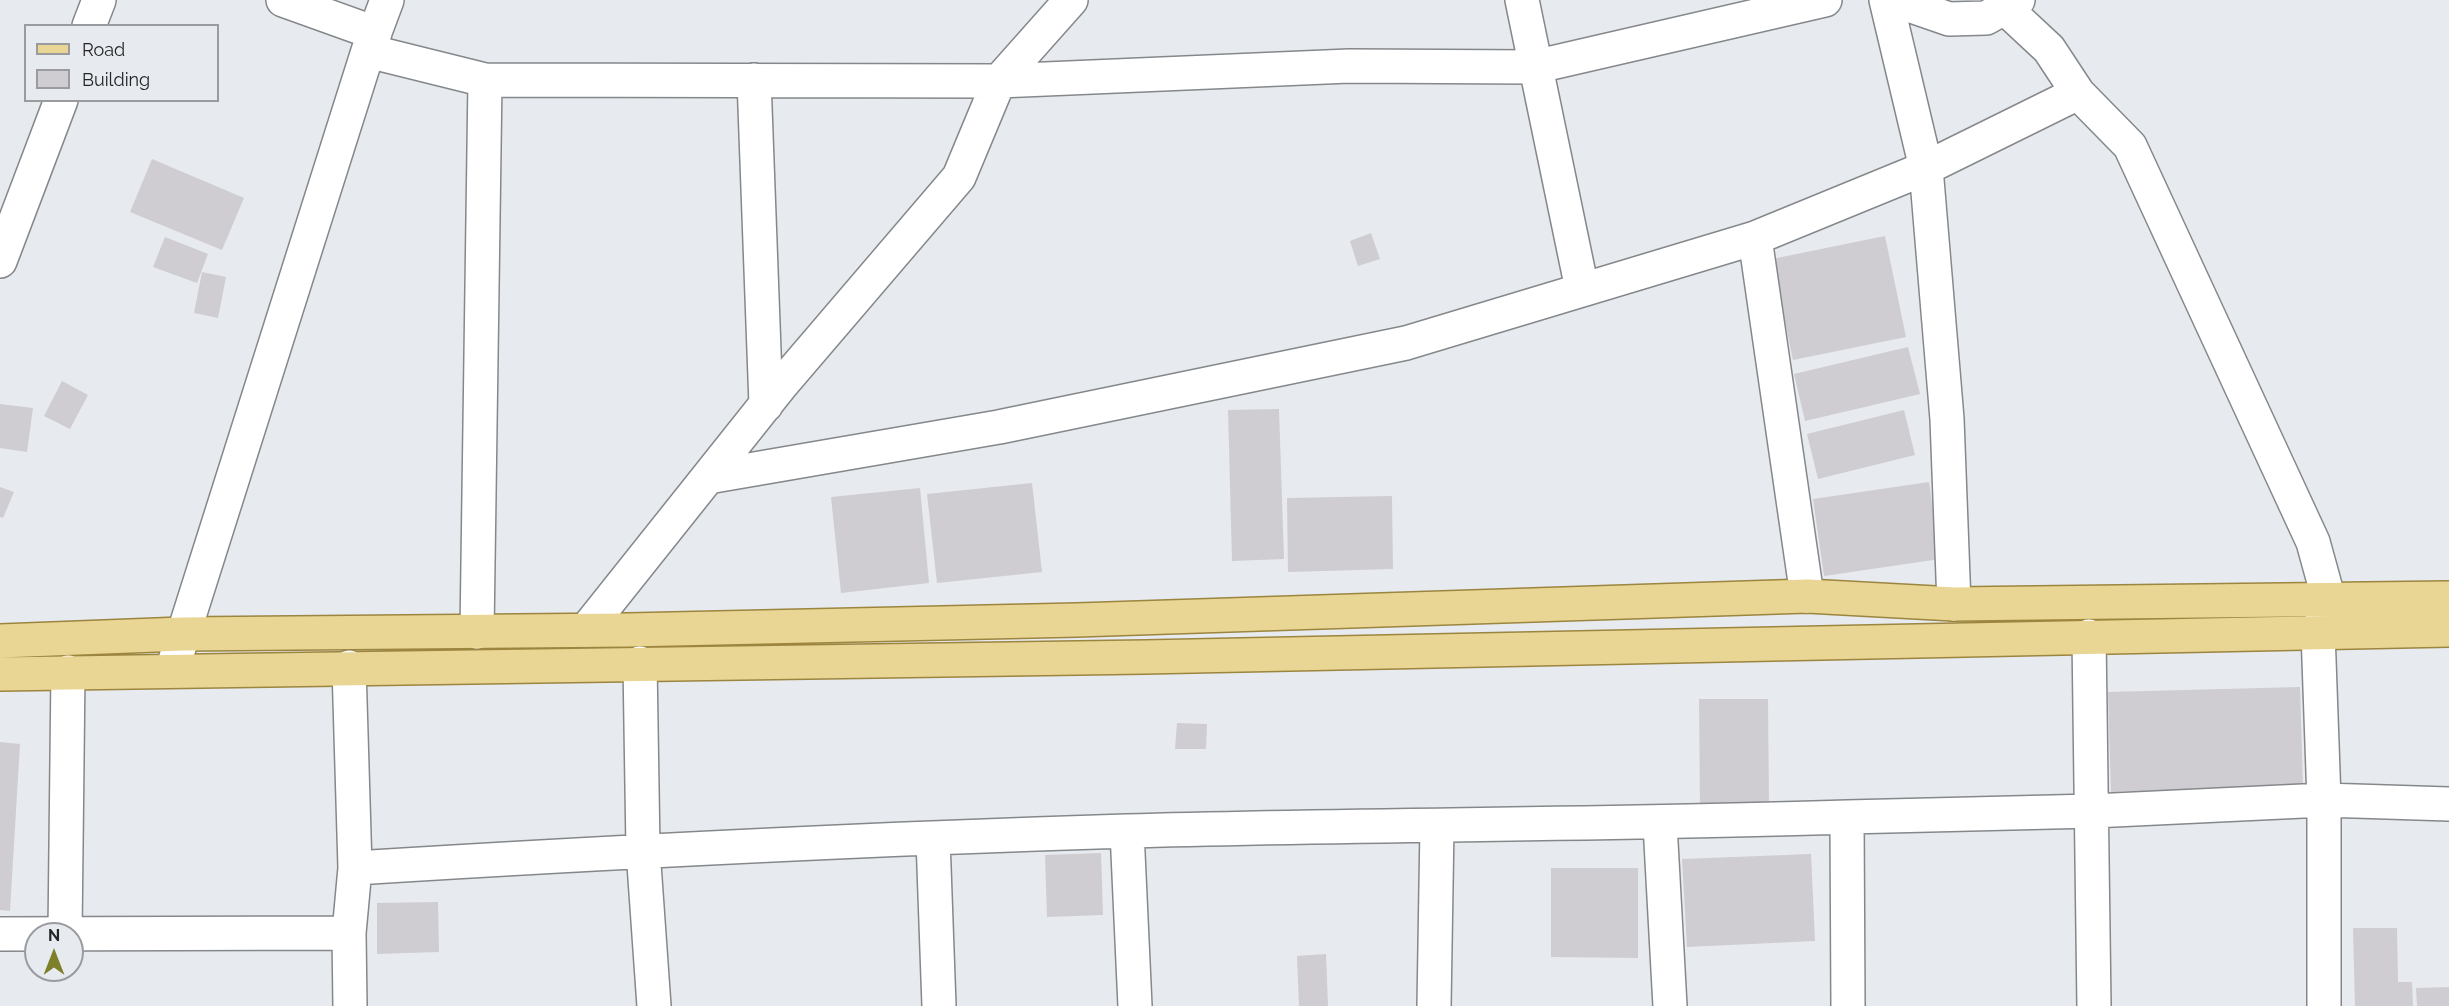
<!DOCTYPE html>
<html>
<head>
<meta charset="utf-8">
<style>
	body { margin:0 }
	#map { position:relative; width:2449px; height:1006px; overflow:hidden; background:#e7eaee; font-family:Raleway,sans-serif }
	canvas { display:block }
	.legend { position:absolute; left:24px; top:24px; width:195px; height:78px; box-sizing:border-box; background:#e7eaee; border:2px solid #999b9e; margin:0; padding:8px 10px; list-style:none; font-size:18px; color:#242526 }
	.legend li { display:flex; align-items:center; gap:12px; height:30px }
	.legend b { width:30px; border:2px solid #999b9e }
	.north { position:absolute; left:24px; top:922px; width:60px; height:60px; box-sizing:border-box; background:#e7eaee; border:2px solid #999b9e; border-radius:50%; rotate:0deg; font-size:16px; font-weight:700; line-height:24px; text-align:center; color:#242526 }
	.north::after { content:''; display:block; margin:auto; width:21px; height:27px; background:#7d7f29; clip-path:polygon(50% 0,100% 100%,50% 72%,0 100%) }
</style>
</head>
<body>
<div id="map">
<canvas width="2449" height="1006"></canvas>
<ul class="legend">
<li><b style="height:8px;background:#e9d594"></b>Road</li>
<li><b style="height:16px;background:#cfcdd1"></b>Building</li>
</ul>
<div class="north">N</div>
</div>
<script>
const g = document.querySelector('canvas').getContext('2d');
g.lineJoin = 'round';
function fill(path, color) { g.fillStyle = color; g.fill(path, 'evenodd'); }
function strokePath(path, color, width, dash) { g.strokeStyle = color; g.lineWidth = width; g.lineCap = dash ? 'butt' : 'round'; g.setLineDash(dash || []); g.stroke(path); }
const building = new Path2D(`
	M152 159 244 198 222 250 130 212Z
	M1371 233 1380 259 1358 266 1350 241Z
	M1885 236 1906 337 1793 360 1772 259Z
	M165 237 208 254 197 283 153 267Z
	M202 272 226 277 218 318 194 313Z
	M1908 347 1920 394 1805 421 1794 374Z
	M62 381 88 395 70 429 44 416Z
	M0 404 33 408 27 452 0 448Z
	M1279 409 1284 559 1232 561 1228 410Z
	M1904 410 1915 455 1818 479 1807 434Z
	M1929 482 1940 559 1824 576 1813 499Z
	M1032 483 1042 572 937 583 927 494Z
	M0 487 14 492 3 518 0 517Z
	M920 488 929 583 841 593 831 497Z
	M1392 496 1393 569 1288 572 1287 498Z
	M2300 687 2303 787 2111 792 2108 692Z
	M1699 699H1768L1769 808 1700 809Z
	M1177 723 1207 724 1206 749H1175Z
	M0 742 20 744 10 911 0 910Z
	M1101 853 1103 915 1047 917 1045 855Z
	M1811 854 1815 941 1687 947 1682 859Z
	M1551 868H1638V958L1551 957Z
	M438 902 439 952 377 954V903Z
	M2353 928H2397L2398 982H2412L2413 1006H2355Z
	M1326 954 1328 1006H1299L1297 956Z
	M2449 987V1006H2417L2416 988Z`);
const minor = new Path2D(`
	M283 0 375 33
	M1522 0 1582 289
	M1886 0 1926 168 1947 419 1954 604
	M1894 0 1949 19 1986 18 2018 0
	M2005 8 2049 49 2078 93 2130 146 2313 542 2329 600 2318 632 2324 800V1006
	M89 26 99 0
	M368 51 485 80 999 81 1071 0
	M754 80 766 405
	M1755 238 1807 596
	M0 261 61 100
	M708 477 999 427 1406 343 1755 238 1926 168 2078 93
	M586 630 782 384 959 177 999 81 1349 66 1534 67 1825 0
	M477 632 485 80
	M2089 636 2094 1006
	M640 663 643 850 654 1006
	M349 667 355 868 349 933 350 1006
	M172 670 368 51 387 0
	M1660 824 1670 1006
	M1127 831 1135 1006
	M933 839 939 1006
	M355 868C612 852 869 839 1126 831 1366 824 1607 825 1847 817
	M65 933 68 672
	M0 934 349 933
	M1434 1006 1437 826
	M1848 1006 1847 817 2093 811 2324 800 2449 804`);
const major = new Path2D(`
	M0 641 182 634 628 630 1077 620 1807 596 1954 604 2449 598
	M0 674 1145 657 2449 630`);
fill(building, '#cfcdd1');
strokePath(minor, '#85888b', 36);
strokePath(major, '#9b853f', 36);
strokePath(minor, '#fff', 33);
strokePath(major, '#e9d594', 33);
</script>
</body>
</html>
